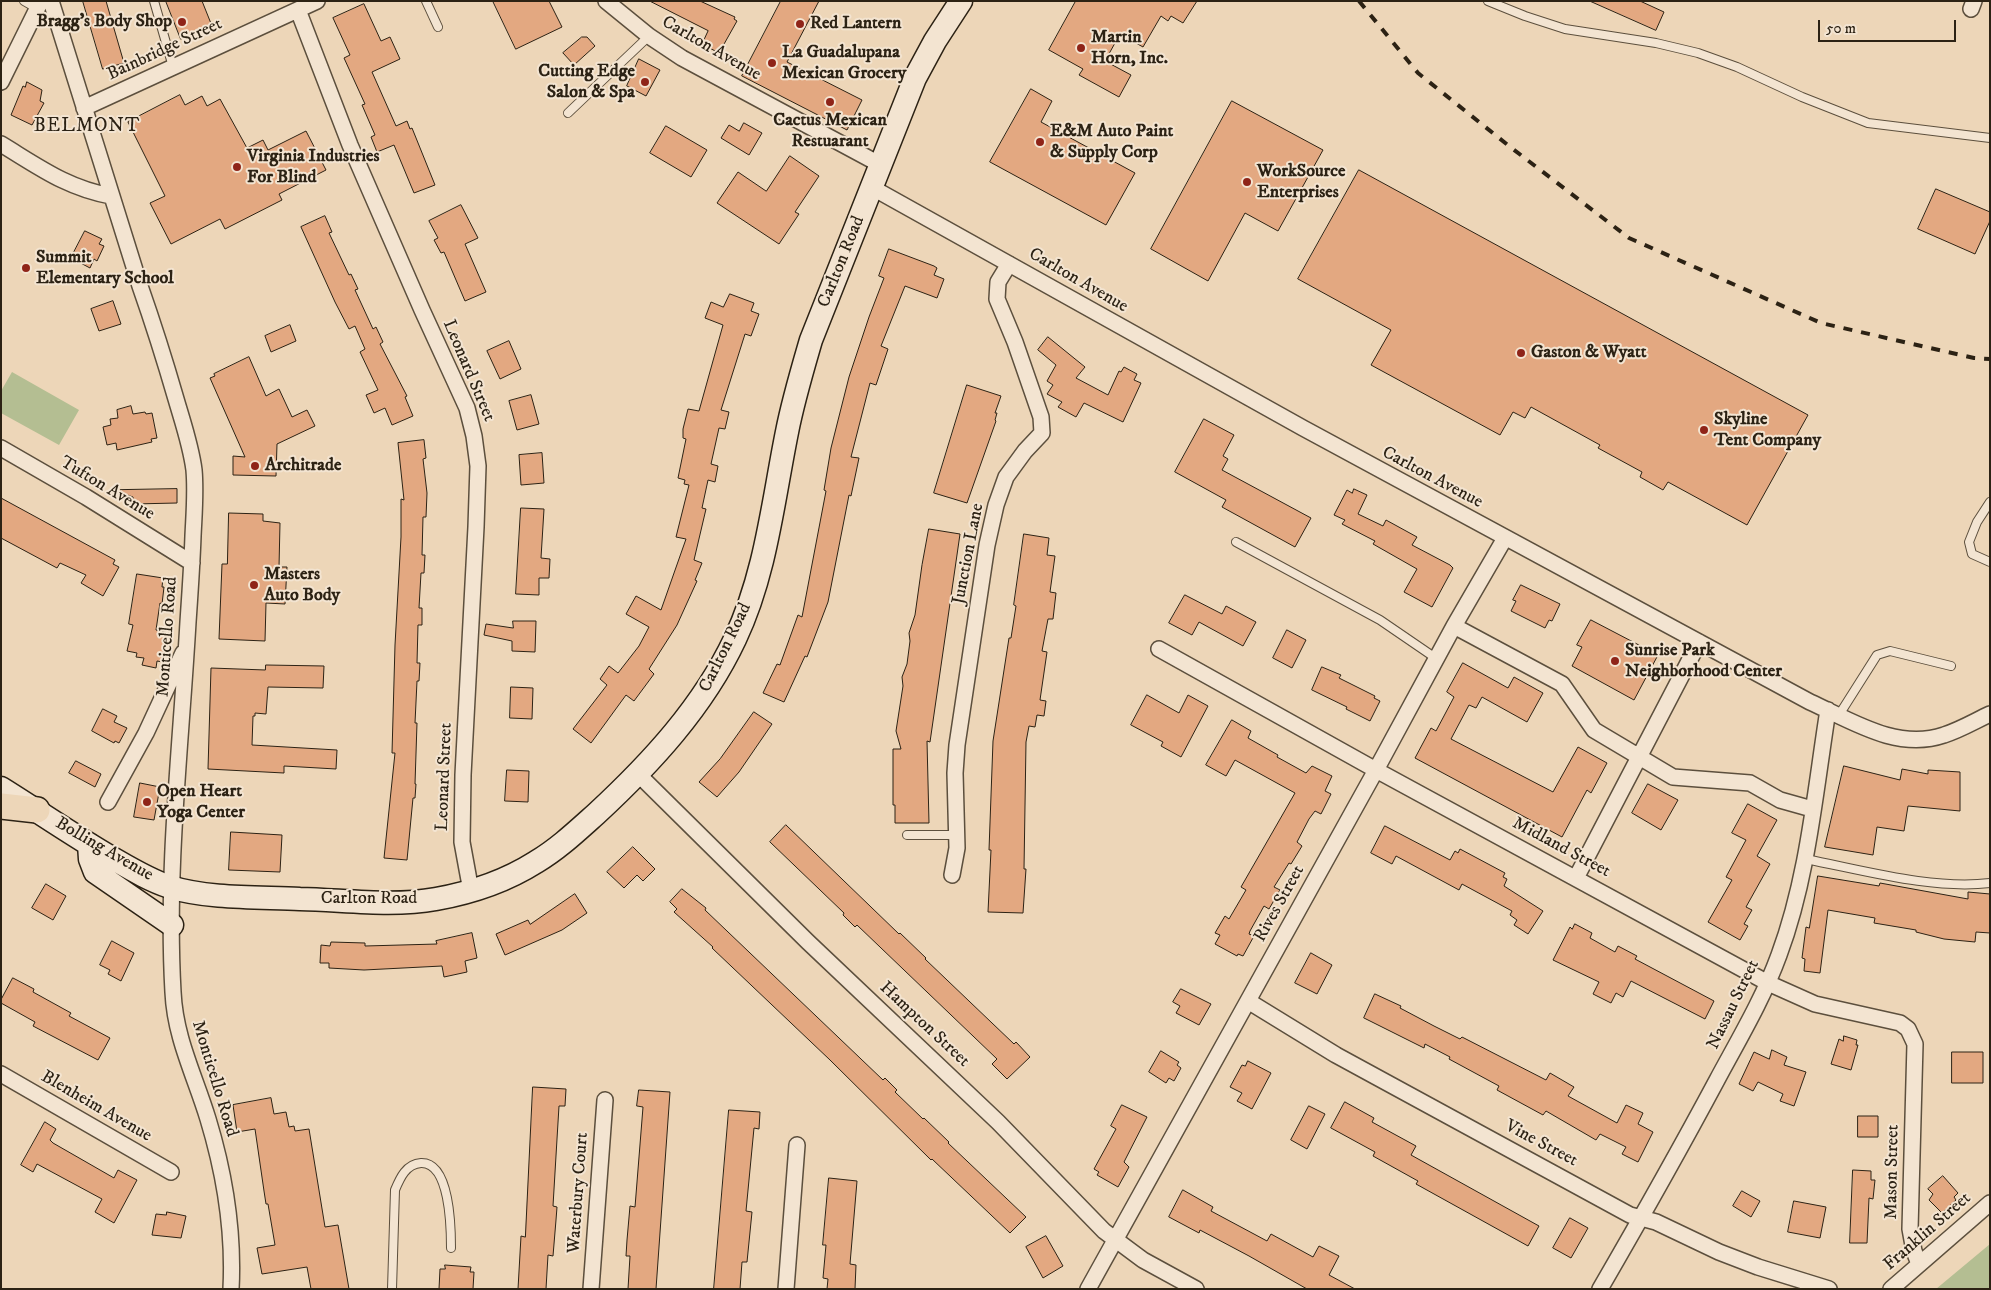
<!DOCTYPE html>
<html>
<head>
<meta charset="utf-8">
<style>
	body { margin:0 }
	#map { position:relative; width:1991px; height:1290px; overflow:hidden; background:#edd6b8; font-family:"IM FELL DW Pica",serif }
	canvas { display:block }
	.frame { position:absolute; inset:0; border:2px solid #2c2214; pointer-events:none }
	.scale { position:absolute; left:1818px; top:20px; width:138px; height:22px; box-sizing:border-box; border:2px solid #2c2214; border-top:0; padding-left:6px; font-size:15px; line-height:18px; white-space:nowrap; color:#2c2214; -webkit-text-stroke:4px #f3e4d1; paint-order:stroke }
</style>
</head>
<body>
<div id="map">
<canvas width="1991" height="1290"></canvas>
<div class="frame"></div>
<div class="scale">50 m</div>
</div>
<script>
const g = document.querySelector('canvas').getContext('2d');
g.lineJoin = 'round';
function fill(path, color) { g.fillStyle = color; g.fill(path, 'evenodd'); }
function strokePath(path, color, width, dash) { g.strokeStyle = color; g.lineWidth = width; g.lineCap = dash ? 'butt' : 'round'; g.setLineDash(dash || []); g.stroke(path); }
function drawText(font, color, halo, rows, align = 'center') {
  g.font = font + ' "IM FELL DW Pica",serif'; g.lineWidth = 4; g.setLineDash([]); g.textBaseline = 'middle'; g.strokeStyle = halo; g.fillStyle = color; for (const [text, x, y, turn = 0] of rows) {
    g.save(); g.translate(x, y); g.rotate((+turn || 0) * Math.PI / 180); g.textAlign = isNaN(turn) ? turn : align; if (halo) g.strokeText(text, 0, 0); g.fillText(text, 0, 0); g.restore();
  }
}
const green = new Path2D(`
	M12 372 79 410 59 445 1 413V391Z
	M1990 1244V1289H1936Z`);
const building = new Path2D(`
	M83 1H106L124 63 103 69Z
	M166 1H202L212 26 181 39Z
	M493 1H549L562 27 516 49Z
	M650 1H700L735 17 734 19 737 21 719 53 702 44 708 31Z
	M781 1H819L787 62 862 100 847 130 742 76Z
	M1076 1H1197L1183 23 1171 16 1168 21 1161 16 1143 47 1120 34 1105 61 1131 75 1119 97 1079 75 1083 69 1049 50Z
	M1590 1H1640L1664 12 1656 30Z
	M364 4 381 41 390 37 400 59 372 72 396 126 407 121 410 129 412 128 435 185 414 193 394 145 377 152 371 137 375 135 362 105 365 104 344 58 350 55 333 18Z
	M582 37H587L595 46 574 65 563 53Z
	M639 59 660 70 646 96 627 86Z
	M27 82 42 90 40 101 44 103 32 125 11 115 23 86 25 87Z
	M1031 89 1052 101 1041 122 1135 173 1106 225 990 162Z
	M180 95 185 105 202 96 207 106 220 99 247 148 263 140 268 150 306 131 326 170 279 194 282 200 225 229 220 219 171 244 150 203 165 196 128 122Z
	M1232 101 1323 150 1278 231 1245 213 1208 281 1151 249Z
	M744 123 762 133 749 155 721 138 729 125 739 131Z
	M666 126 707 150 691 177 650 153Z
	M790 156 819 176 795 212 799 214 779 244 717 203 738 172 766 191Z
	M1359 170 1808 415 1747 525 1668 482 1663 490 1640 477 1642 472 1598 448 1600 445 1531 407 1525 418 1513 412 1500 435 1371 365 1391 330 1298 279Z
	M1936 189 1990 212V221L1975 254 1918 229Z
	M461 205 478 238 465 244 486 292 465 301 444 252 441 253 434 240 438 238 429 221Z
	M325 216 332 232 329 233 349 275 351 274 358 289 355 290 373 329 376 327 383 342 380 344 407 396 405 397 413 416 392 425 385 408 374 413 366 395 378 390 360 352 365 349 355 326 349 329 335 302 301 227Z
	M85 231 102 239 99 244 104 246 97 261 94 259 90 268 71 258Z
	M889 249 934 266 937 268 934 275 944 279 937 298 905 286 881 346 888 349 876 385 870 383 851 457 859 458 851 496 849 495 828 602 807 657 805 656 784 702 763 693 777 664 780 665 798 615 802 617 826 491 824 490 831 448 849 377 869 317 884 278 879 276Z
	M730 294 754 303 751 311 759 314 751 336 745 334 721 410 729 412 725 429 719 428 711 464 718 466 715 482 708 480 702 508 706 509 694 560 702 563 695 580 697 581 677 625 649 669 654 674 634 701 626 695 591 743 573 729 607 685 600 679 609 666 618 673 639 646 649 627 626 614 636 596 661 610 686 539 676 537 689 485 684 484 685 480 678 478 686 439 683 438V429L688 409 699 411 723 325 705 318 711 302 723 307Z
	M113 301 121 324 99 331 91 309Z
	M290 325 296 341 271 352 265 336Z
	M1048 337 1085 367 1076 378 1108 395 1119 371 1121 372 1124 367 1137 374 1134 380 1141 383 1123 422 1084 403 1076 417 1058 407 1062 402 1047 394 1053 385 1047 381 1056 365 1038 350Z
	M509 341 521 369 500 379 487 351Z
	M249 357 266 396 279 389 292 417 307 410 315 426 277 444 276 476 233 475V456L245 457 210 378 215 376 214 374Z
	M967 385 1001 396 995 413H997L995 420 996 421 967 503 934 493Z
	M531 395 539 424 517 430 509 401Z
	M131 406 133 414 145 412 146 414 152 413 157 438 151 439 152 442 117 450 116 443 107 445 103 427 111 425 110 419 118 418 117 410Z
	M1204 419 1234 435 1223 456 1228 459 1222 470 1311 518 1295 547 1222 507 1226 500 1175 472Z
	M424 440 426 458 423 459 427 493 426 517H423L422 555H425L424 573H421L419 608H422V625H418L417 663H420L419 681H417L415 723H417L415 784H416L415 798H413L407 860 384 858 395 753H392L395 645 401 537V499L404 500 398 443Z
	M542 453 544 483 521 485 519 455Z
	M177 489V503L133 504V497L119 492 120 490Z
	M1354 489 1367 495 1358 514 1383 526 1386 520 1417 537 1412 545 1450 565 1453 568 1432 607 1404 592 1417 569 1373 544 1375 541 1342 524 1345 520 1334 515 1347 490 1352 493Z
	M1 498 115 560 113 564 119 567 103 596 81 583 86 575 60 563 57 568 1 538Z
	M521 508 544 509 541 558 550 559 549 578H539V595L516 594Z
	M229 513 263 514V521L280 523 279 567H287L285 604 266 603 265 641 219 639 222 564H227Z
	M929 529 960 534 930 742 927 741 929 823H895V805H893V749H901L896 731 903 686 902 677 907 664 910 641 909 633 915 615 922 565Z
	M1024 534 1049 538 1047 555 1055 556 1050 592 1056 593 1053 619H1048L1042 651 1047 652 1040 700 1046 701 1044 716 1037 715 1035 727 1029 726 1026 742 1024 869H1026L1023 913 988 912 991 850H989L993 741 1009 638H1011L1016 606 1014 605Z
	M137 574 163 578 162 587H164L162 604 160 603 156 630 169 633 163 662 157 661 156 668 142 665 144 658 136 657 137 653 127 651 133 625 129 624Z
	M1521 585 1560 604 1552 621 1549 620 1545 628 1511 611 1516 601 1513 600Z
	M1185 595 1222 614 1226 606 1256 622 1243 646 1199 622 1192 635 1169 623Z
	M1591 620 1658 655 1634 700 1572 666 1582 647 1577 645Z
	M513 621H536L535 652 512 651V641L484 635 486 624 513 628Z
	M1287 630 1306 640 1292 668 1273 658Z
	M1463 663 1508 688 1514 677 1543 693 1527 722 1482 697 1476 708 1469 705 1451 739 1553 792 1578 747 1607 763 1591 793 1587 790 1562 837 1415 758 1431 728 1436 731 1454 697 1447 692Z
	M266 665 324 666 323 688 268 687 266 714 255 713V716H253L252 745 337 750 336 769 284 766V773L208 769 211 668 265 670Z
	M1322 667 1341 675 1339 678 1375 696 1374 698 1380 701 1370 721 1346 709 1347 707 1312 690Z
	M511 687 533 688 532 719 510 718Z
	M1147 695 1179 713 1188 695 1208 706 1181 757 1161 746 1163 742 1131 725Z
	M103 709 117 716 114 722 127 728 119 743 115 741 114 743 92 731Z
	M754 712 772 724 739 772 717 797 699 782 720 759Z
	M1232 720 1251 731 1248 738 1278 755 1277 757 1306 773 1312 766 1332 776 1325 791 1331 794 1321 814 1315 811 1309 819 1297 842 1302 846 1291 864 1289 863 1274 887 1280 890 1269 909 1264 906 1250 931 1249 934 1254 936 1243 956 1238 954 1237 956 1215 944 1220 935 1215 933 1225 916 1229 919 1246 890 1241 887 1295 793 1235 760 1226 776 1206 765Z
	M76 761 101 774 95 787 69 773Z
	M1844 766 1900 780 1902 769 1928 774V770L1960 772V811L1908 806 1904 831 1877 827 1873 855 1825 847Z
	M507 770 529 771 528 802 505 801Z
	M140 783 160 787 154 820 134 817Z
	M1648 784 1678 800 1661 830 1632 813Z
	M1748 804 1777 820 1757 856 1770 864 1746 907 1752 910 1744 924 1748 926 1740 940 1708 922 1732 880 1726 877 1746 840 1732 833Z
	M786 825 899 934 900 933 926 958 925 959 1014 1044 1016 1042 1030 1057 1007 1079 992 1064 997 1059 857 925 855 927 843 915 844 913 770 842Z
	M1385 826 1450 860 1455 851 1458 853 1460 849 1505 873 1503 877 1507 879 1504 886 1543 911 1528 934 1514 925 1517 920 1510 915 1512 911 1462 884 1459 890 1396 856 1392 864 1371 853Z
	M231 832 282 835 280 872 229 870Z
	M633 847 655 869 643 881 637 875 624 888 607 872Z
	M1818 876 1879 886 1880 883 1968 899V892L1990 894V933L1976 932 1975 942 1944 939 1916 932V930L1874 923 1875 918 1828 910 1820 973 1804 971 1805 959 1802 958 1806 927 1809 928Z
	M46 884 66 896 53 920 32 908Z
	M682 889 706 908 705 910 883 1080 885 1078 897 1090 895 1092 923 1119 924 1118 949 1142 948 1143 1026 1217 1010 1233 932 1159 931 1160 830 1060 712 948 713 947 674 912 677 909 670 902Z
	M575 894 587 913 562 930 505 955 496 934 528 920 530 924Z
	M1575 924 1592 933 1590 938 1615 952 1618 946 1637 956 1635 959 1714 1001 1705 1019 1631 981 1623 997 1616 993 1611 1003 1593 994 1599 982 1553 960 1570 927 1572 929Z
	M472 933 477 958 465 961 467 972 444 977 442 966 364 970 329 968V963H320L321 945 330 946 331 942 365 943V946L437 944 436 941Z
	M112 941 134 953 121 981 108 974 110 970 100 965Z
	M1311 953 1332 965 1317 994 1295 983Z
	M13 978 34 989 33 992 71 1013 69 1016 110 1038 98 1060 33 1026 35 1022 1 1003V1000Z
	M1181 989 1211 1004 1199 1025 1176 1013 1180 1006 1173 1002Z
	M1375 994 1401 1006 1400 1008 1434 1026 1460 1039 1462 1037 1546 1080 1550 1073 1574 1087 1568 1096 1617 1123 1626 1105 1643 1113 1638 1124 1653 1132 1638 1162 1622 1154 1626 1147 1600 1134 1596 1140 1546 1111 1543 1115 1497 1090 1499 1086 1449 1059 1450 1057 1425 1044 1424 1048 1364 1018Z
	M1844 1036 1857 1040 1856 1045H1858L1851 1070 1831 1064 1839 1039 1843 1041Z
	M1772 1050 1787 1057 1784 1065 1806 1072 1794 1106 1780 1101 1783 1094 1758 1082 1753 1091 1739 1084 1754 1052 1769 1059Z
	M1161 1051 1179 1062 1177 1065 1181 1068 1174 1081 1169 1078 1166 1083 1149 1072Z
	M1952 1052H1983V1083H1952Z
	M1248 1061 1271 1073 1252 1109 1237 1101 1242 1093 1230 1087 1242 1065 1245 1066Z
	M533 1087 566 1089 565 1106H559L557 1139 553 1206 557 1207 556 1220 553 1256 548 1255 546 1289H518L521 1236 525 1237Z
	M639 1090 670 1092 656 1289H628L630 1256H626L627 1240 630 1206 635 1207 643 1107 637 1106Z
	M271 1098 274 1114 286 1112 289 1127 294 1126 295 1131 309 1129 325 1227 338 1225 349 1289H311L307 1267 262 1274 257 1248 275 1245 268 1204H266L264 1191 255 1129 237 1132 233 1105Z
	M1345 1102 1374 1118 1372 1122 1416 1146 1411 1155 1539 1226 1528 1246 1416 1184 1418 1181 1373 1156 1375 1152 1331 1128Z
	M1122 1105 1147 1117 1124 1162 1129 1167 1118 1187 1097 1175 1099 1172 1094 1169 1116 1129 1111 1126Z
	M1309 1106 1325 1114 1307 1149 1291 1140Z
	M729 1110 760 1112 759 1129 754 1128 746 1211 752 1212 747 1262H742L740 1289H714Z
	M1858 1116H1878V1137H1858Z
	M45 1122 56 1129 50 1140 53 1143 114 1178 118 1170 137 1180 114 1223 95 1212 102 1199 37 1164 33 1172 21 1165Z
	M1853 1170 1871 1171V1180H1875L1873 1199 1869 1198 1867 1243H1850Z
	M1943 1176 1958 1193 1954 1197 1956 1200 1942 1213 1929 1200 1933 1194 1928 1189Z
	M829 1178 857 1181 850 1264 856 1265 855 1289H827L828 1279 823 1278 826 1245H823Z
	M1183 1190 1213 1207 1211 1211 1267 1241 1271 1234 1313 1257 1319 1246 1339 1256 1329 1275 1355 1289H1307L1249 1256 1200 1230 1199 1233 1169 1217Z
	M1742 1191 1760 1201 1751 1217 1733 1206Z
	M1794 1201 1826 1207 1820 1238 1788 1232Z
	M167 1212 186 1216 181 1238 152 1235 156 1214 166 1215Z
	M1570 1218 1588 1228 1571 1258 1553 1248Z
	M1046 1236 1063 1266 1043 1278 1026 1247Z
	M445 1265 471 1267 470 1272H474L473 1289H439L440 1269H445Z`);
const service = new Path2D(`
	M24 1 38 9
	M154 1 173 67
	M426 1 438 27
	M1488 1 1525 16 1565 29 1656 43 1698 53 1737 67 1802 97 1868 123 1990 138
	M568 113 649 36
	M1990 502 1977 522 1969 542 1972 554 1990 562
	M1236 542 1380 620 1437 659
	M1839 715 1877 655 1890 651 1951 666
	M907 835H956
	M1805 859C1863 870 1932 890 1990 883
	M392 1289 395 1190C400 1178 406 1164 421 1163 450 1162 451 1227 451 1248`);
const minor = new Path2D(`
	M51 1C80 96 110 191 140 286 153 323 165 361 176 399 183 423 191 446 194 470 196 492 194 514 193 536 192 565 190 593 188 622 181 745 166 869 173 992 175 1038 195 1076 208 1119 225 1175 234 1231 231 1289
	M606 1 649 36 682 58 881 165
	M1971 9 1974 1
	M298 10 350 145 422 310 467 408 474 436 478 466 476 527 463 775 462 842 471 891
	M1 82 41 1
	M84 108 317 1
	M1 144C39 167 67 188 111 196
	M871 187 1303 428 1810 702C1852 721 1897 751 1944 735 1960 730 1975 721 1990 714
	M1 448 86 497 192 563
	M1454 626 1562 684 1594 730 1673 777 1750 783 1780 800 1812 809
	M1159 649 1376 770 1768 983 1815 1004 1900 1023 1908 1029 1915 1044 1910 1229 1914 1251 1919 1264
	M637 773 808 942 998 1122 1104 1231 1143 1260 1196 1289
	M108 802 146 733 183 653
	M952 875 957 848 955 773 957 745 987 545 996 505 1006 477 1025 451 1042 433 1041 417 1015 342 997 299 998 282 1009 264
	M1576 878 1699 642
	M1248 1001 1336 1055 1630 1215 1656 1222 1719 1252 1758 1267 1829 1289
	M1 1074 171 1172
	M591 1289 605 1100
	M786 1289 797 1145
	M1088 1289 1376 770 1454 626 1505 538
	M1600 1289C1640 1220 1679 1151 1717 1080 1739 1039 1763 999 1779 955 1808 877 1815 792 1828 710
	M1891 1289 1990 1203`);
const secondary = new Path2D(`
	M1 788C38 811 74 836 112 858 131 869 149 880 170 887 208 899 260 897 300 899 345 900 392 907 436 899 470 893 506 881 536 862 558 849 577 831 596 814 651 763 703 707 735 639 766 574 773 501 787 432 793 401 802 371 811 340L915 78 935 41 961 1
	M89 844 90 859 95 872 172 925`);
const primary = new Path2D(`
	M1 806 37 810`);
const rail = new Path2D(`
	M1359 1 1418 73 1509 146 1629 238 1821 323 1974 358 1990 359`);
const markers = [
	[182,22,5,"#8f2418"],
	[800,24,5,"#8f2418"],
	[1081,48,5,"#8f2418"],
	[772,63,5,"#8f2418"],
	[645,82,5,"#8f2418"],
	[830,102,5,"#8f2418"],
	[1040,142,5,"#8f2418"],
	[237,167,5,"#8f2418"],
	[1247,182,5,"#8f2418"],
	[26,268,5,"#8f2418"],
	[1521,353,5,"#8f2418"],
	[1704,430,5,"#8f2418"],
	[255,466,5,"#8f2418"],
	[254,585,5,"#8f2418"],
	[1615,661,5,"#8f2418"],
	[147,802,5,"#8f2418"]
];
const poiNames = [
	["Bragg's Body Shop",172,22,"right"],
	["Red Lantern",810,24],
	["Martin",1091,38],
	["Horn, Inc.",1091,59],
	["La Guadalupana",782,53],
	["Mexican Grocery",782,74],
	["Cutting Edge",635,72,"right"],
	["Salon & Spa",635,93,"right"],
	["Cactus Mexican",830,121,"center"],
	["Restuarant",830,142,"center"],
	["E&M Auto Paint",1050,132],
	["& Supply Corp",1050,153],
	["Virginia Industries",247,157],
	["For Blind",247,178],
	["WorkSource",1257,172],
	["Enterprises",1257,193],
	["Summit",36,258],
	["Elementary School",36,279],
	["Gaston & Wyatt",1531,353],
	["Skyline",1714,420],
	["Tent Company",1714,441],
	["Architrade",265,466],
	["Masters",264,575],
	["Auto Body",264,596],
	["Sunrise Park",1625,651],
	["Neighborhood Center",1625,672],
	["Open Heart",157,792],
	["Yoga Center",157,813]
];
const streetNames = [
	["Carlton Avenue",711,49,30],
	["Bainbridge Street",165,50,-25],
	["Carlton Road",842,262,-68],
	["Carlton Avenue",1078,281,30],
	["Leonard Street",468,371,67],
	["Carlton Avenue",1432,478,28],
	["Tufton Avenue",107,489,31],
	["Junction Lane",969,554,-79],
	["Monticello Road",168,637,-86],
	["Carlton Road",726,648,-64],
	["Leonard Street",445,777,-88],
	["Midland Street",1561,848,28],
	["Bolling Avenue",104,850,30],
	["Carlton Road",369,899],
	["Rives Street",1280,904,-61],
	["Nassau Street",1734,1005,-64],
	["Hampton Street",924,1025,43],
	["Monticello Road",214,1079,73],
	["Blenheim Avenue",96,1107,30],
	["Vine Street",1541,1144,28],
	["Mason Street",1893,1172,-89],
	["Waterbury Court",579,1193,-86],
	["Franklin Street",1928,1232,-41]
];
const neighbourhoodNames = [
	["BELMONT",87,127]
];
fill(green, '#b4be92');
fill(building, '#e3a881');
strokePath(building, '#2c2214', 1);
strokePath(service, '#5c4f3d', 10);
strokePath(minor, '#5c4f3d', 18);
strokePath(secondary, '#2c2214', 25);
strokePath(primary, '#2c2214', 28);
strokePath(service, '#f3e4d1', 8);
strokePath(minor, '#f3e4d1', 15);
strokePath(secondary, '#f3e4d1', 22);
strokePath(primary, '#edd6b8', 25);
strokePath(rail, '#2c2214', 4, [9, 9]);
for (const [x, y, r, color] of markers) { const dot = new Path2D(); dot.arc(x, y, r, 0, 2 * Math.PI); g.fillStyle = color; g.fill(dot); strokePath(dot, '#f3e4d1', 2); }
drawText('bold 18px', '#2c2214', '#f3e4d1', poiNames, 'left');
drawText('18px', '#2c2214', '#f3e4d1', streetNames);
g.letterSpacing = '1px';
drawText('19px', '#2c2214', '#f3e4d1', neighbourhoodNames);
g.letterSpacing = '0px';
</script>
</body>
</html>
